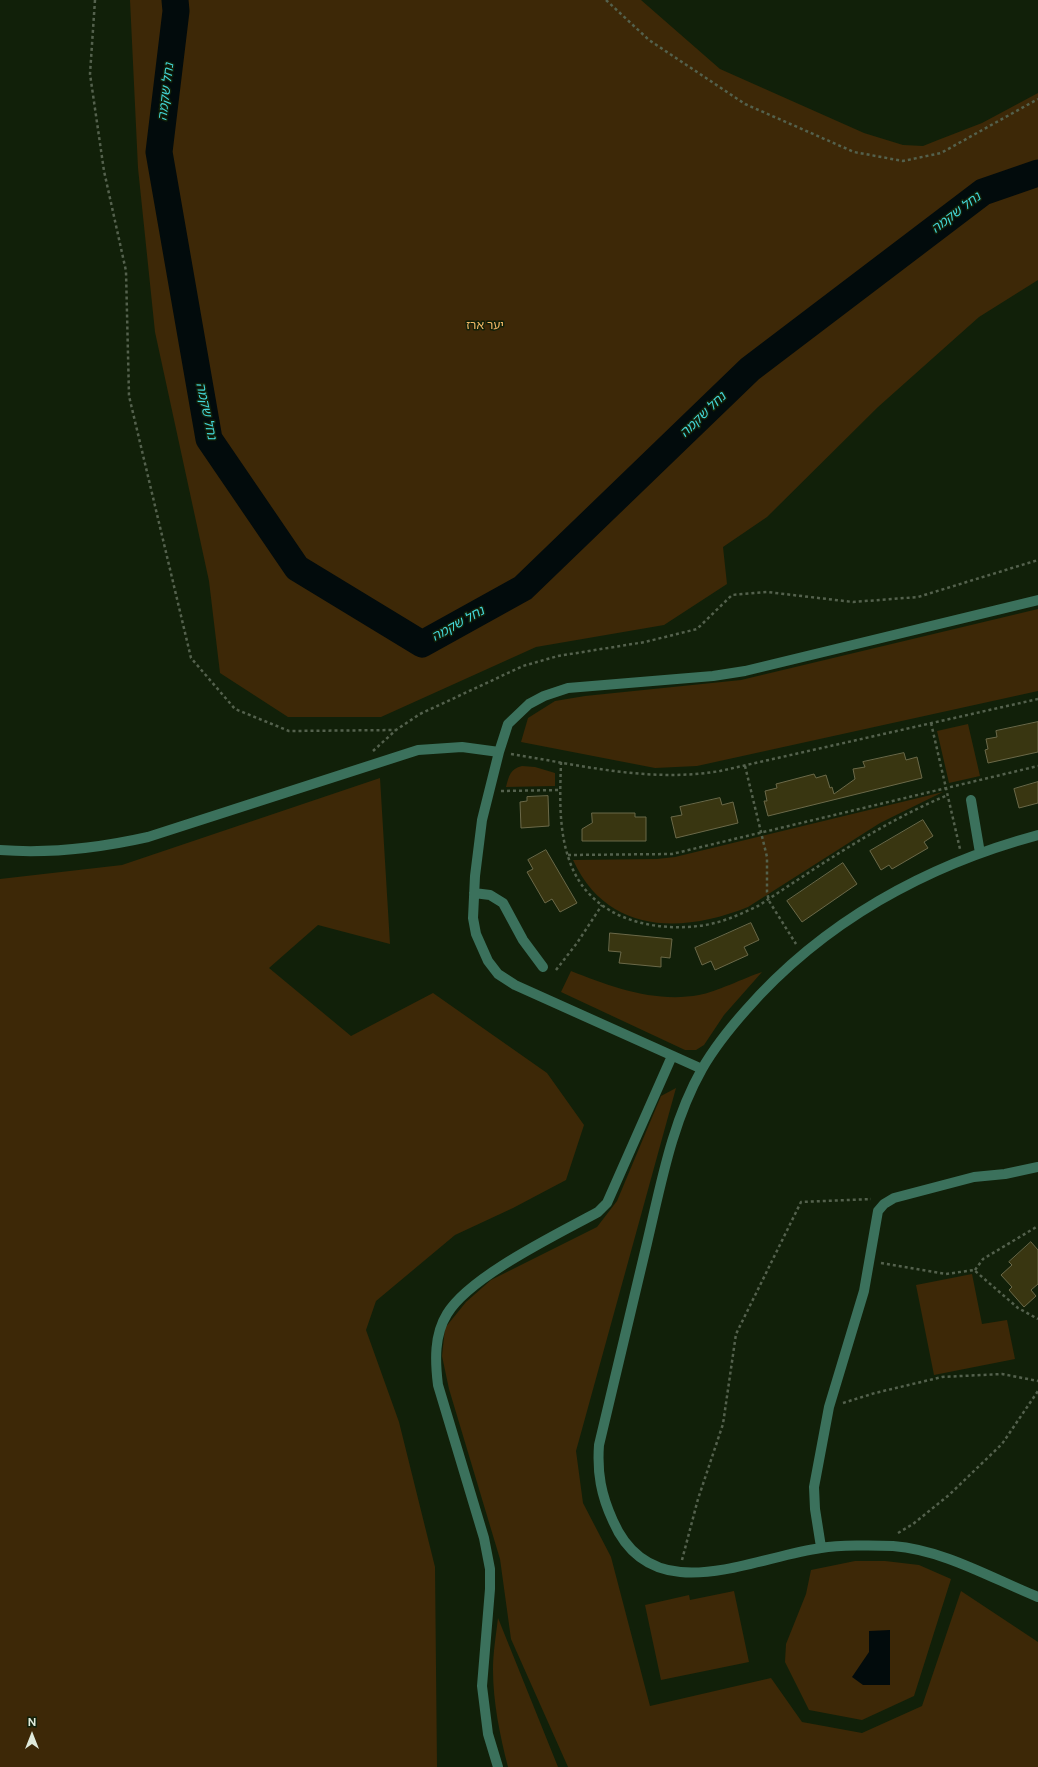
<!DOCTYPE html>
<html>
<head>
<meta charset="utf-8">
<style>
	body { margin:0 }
	#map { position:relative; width:1038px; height:1767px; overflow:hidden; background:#112009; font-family:Figtree,sans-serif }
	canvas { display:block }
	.north { position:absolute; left:12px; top:1715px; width:40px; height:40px; -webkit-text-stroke:3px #112009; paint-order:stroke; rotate:0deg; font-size:11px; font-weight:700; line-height:16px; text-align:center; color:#e0eadb }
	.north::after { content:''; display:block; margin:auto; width:14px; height:18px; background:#e0eadb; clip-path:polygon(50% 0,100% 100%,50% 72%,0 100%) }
</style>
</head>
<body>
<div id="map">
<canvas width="1038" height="1767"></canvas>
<div class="north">N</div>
</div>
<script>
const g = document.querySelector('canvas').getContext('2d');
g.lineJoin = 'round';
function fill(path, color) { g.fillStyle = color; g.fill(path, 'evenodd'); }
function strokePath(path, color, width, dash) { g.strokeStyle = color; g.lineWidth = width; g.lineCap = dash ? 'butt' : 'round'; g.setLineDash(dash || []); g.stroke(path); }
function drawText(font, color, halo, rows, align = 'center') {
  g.font = font + ' Figtree,"Noto Sans Hebrew",sans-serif'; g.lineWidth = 3; g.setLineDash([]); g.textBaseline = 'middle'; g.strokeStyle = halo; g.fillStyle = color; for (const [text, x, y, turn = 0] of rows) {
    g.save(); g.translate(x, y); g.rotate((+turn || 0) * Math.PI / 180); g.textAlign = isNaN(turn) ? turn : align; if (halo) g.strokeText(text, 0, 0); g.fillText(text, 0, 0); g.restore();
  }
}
const green = new Path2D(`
	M130 0H641L720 69 864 133 903 145 923 146 938 140 982 123 1038 93V280L979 317 878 407 767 517 723 547 727 584 664 625 536 647 381 717H288L220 673 209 581 155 332 138 168Z
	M1038 609V691L697 766 655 768 521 742 528 718 555 701 585 696 741 680Z
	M968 724 980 776 949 783 937 731Z
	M522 766 535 767 555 773V786L506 787C509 776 510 769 522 766Z
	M380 778 390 944 318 925 269 968 351 1036 433 993 547 1073 584 1125 566 1180 513 1208 455 1235 376 1301 366 1330 399 1422 435 1567 437 1767H0V879L122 865Z
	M943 792 880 823 748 907C681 934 607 934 573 860L657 859 675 857Z
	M571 971C611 987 655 1003 699 995 716 992 744 978 762 972L724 1015 704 1045 696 1050H685L561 992Z
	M676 1088 576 1451 583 1503 611 1557 650 1706 771 1678 802 1722 862 1733 922 1706 961 1591 1038 1642V1767H568L511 1639 500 1559 449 1389 442 1356 445 1328 466 1302 491 1280 597 1227 617 1201 661 1096Z
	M972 1274 982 1324 1007 1320 1015 1359 934 1375 916 1285Z
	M855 1561H885L919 1565 951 1579 914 1696 862 1720 809 1710 785 1662 786 1644 806 1594 811 1570Z
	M734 1591 749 1662 661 1680 645 1605 689 1595 690 1600Z
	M498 1618 558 1767H508C500 1736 493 1702 493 1670 493 1653 496 1635 498 1618Z`);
const water = new Path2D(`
	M890 1630V1685H863L852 1677 869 1652V1631Z`);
const river = new Path2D(`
	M175 0 176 11 159 152 209 439 297 568 422 644 523 588 750 369 983 192 1038 173`);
const building = new Path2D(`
	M1038 722V752L988 763 985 750 988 749 986 739 997 737 996 731Z
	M904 753 906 760 917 757 922 778 768 816 764 801H767L765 791 777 788 776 784 814 774 816 778 826 775 830 788 832 787 834 794 855 779 853 769 865 767 863 762Z
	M1038 782V803L1019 808 1014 789Z
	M548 796 549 826 521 828 520 802 527 801V797Z
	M720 798 722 805 733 802 738 823 676 838 671 817 682 815 680 807Z
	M592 813H635V817H646V841H582V829L592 823Z
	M923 820 933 836 924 842 928 848 892 869 889 865 881 870 870 851Z
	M546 850 577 903 560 912 552 899 545 903 527 872 533 869 528 860Z
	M843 863 857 884 802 922 787 901Z
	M751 923 759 940 744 947 748 955 715 970 711 961 702 965 695 948Z
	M610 933 672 939 670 958 661 957V967L619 963 621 952 609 951Z
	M1031 1242 1038 1250V1284L1031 1290 1036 1296 1024 1307 1009 1290 1012 1287 1001 1275 1012 1265 1009 1262Z`);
const path = new Path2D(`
	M95 0 90 74 104 171 126 271 129 396 191 658 235 709 289 731 396 730
	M606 0 649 40 745 104 854 152 903 161 941 153 1038 99
	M931 723 960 849
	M373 751 396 730 420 714 523 666 558 656 645 642 697 629 732 595 767 592 853 602 918 597 1038 560
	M511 754C580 765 650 783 720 771L1038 699
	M561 762C560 796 558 832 571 865 591 916 647 932 698 926 719 924 739 915 758 906 819 866 880 823 948 795
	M745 766 767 857V892L769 901 796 944
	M501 791 560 790
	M568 855 672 854 1038 766
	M556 970 577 943 602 905
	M881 1263 946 1274 974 1270 1018 1308 1038 1319
	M975 1270 983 1259 1038 1226
	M843 1403 875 1393 942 1377 1002 1374 1038 1381
	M898 1533 913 1524 949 1495 1002 1444 1038 1391
	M682 1560 698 1499 723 1424 736 1334 801 1202 871 1199`);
const minor = new Path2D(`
	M971 800 980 853
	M1038 835C926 865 823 922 746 1010 730 1028 714 1048 702 1069 672 1122 661 1184 647 1243 631 1310 615 1377 599 1445 597 1473 601 1495 613 1521 652 1611 750 1558 821 1548 839 1545 874 1545 893 1546 944 1550 991 1578 1038 1597
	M0 850C51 854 99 848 148 837L418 750 462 747 499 752
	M474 893 490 895 503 903 523 940 543 967
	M702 1069 515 985 498 974 488 961 476 934 473 918 475 876 482 820 499 752 508 724 529 704 544 696 568 688 713 676 745 671 1038 600
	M821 1547 815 1509 814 1487 829 1407 864 1291 878 1211 884 1204 894 1198 974 1177 1005 1174 1038 1167
	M498 1767 488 1734 482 1686 490 1589V1569L484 1538 438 1385C435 1361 434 1335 447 1314 470 1276 558 1234 598 1212L607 1203 672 1056`);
const parkNames = [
	["יער ארז",485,325]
];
const waterNames = [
	["נחל שקמה",166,92,-83],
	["נחל שקמה",956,213,-37],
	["נחל שקמה",206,411,78],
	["נחל שקמה",703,415,-44],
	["נחל שקמה",458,624,-29]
];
fill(green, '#3d2807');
fill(water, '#020b0c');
strokePath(river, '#020b0c', 27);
fill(building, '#393611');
strokePath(building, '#6b6949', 1);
strokePath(path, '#54614d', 2.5, [3, 3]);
strokePath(minor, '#3b715c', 10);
drawText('12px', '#f5ba67', '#112009', parkNames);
drawText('italic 13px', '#43d6d8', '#112009', waterNames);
</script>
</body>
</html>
